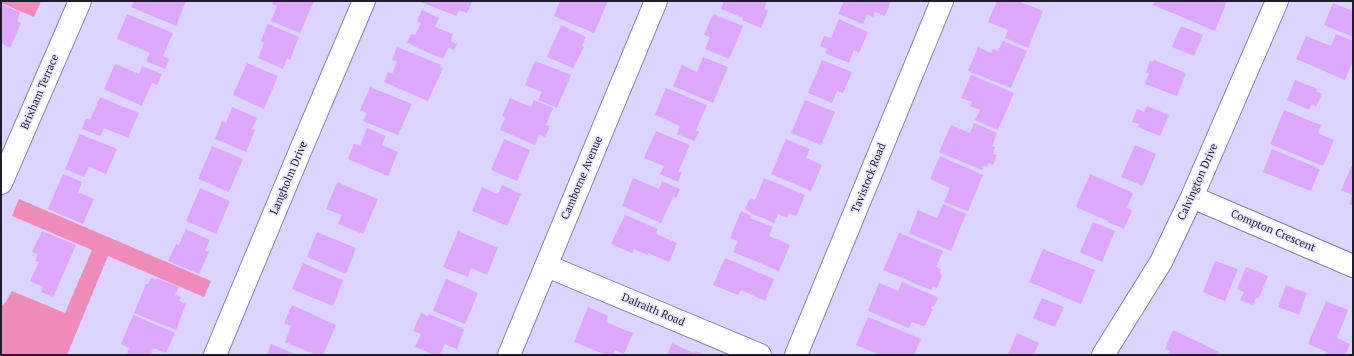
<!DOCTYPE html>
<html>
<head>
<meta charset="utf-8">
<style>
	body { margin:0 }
	#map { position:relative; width:1354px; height:356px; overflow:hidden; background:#dad4fe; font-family:"PT Serif",serif }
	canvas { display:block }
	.frame { position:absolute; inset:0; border:2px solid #1f1c2b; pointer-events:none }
</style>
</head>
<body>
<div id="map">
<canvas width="1354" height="356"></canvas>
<div class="frame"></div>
</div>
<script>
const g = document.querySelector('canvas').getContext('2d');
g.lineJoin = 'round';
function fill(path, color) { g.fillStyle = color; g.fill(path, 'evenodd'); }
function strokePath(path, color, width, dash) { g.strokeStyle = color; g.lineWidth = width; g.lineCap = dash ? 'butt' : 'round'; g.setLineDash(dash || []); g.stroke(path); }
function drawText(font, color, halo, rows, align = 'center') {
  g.font = font + ' "PT Serif",serif'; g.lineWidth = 3; g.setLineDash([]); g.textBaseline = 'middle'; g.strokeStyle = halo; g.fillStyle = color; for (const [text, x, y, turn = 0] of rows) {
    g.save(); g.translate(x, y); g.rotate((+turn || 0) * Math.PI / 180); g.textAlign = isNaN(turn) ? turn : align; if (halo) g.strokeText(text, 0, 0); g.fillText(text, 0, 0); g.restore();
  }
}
const green = new Path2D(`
	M1 1H41L34 17 1 3Z
	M19 199 211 281 204 297 108 256 67 355H1V306L5 303 12 291 65 313 92 250 12 216Z`);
const building = new Path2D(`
	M134 1H186L176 26 131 7Z
	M273 1H314L300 33 271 21 277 6 272 4Z
	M419 1H470L472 2 467 13 459 10 456 16Z
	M560 1H608L594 33 554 16Z
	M724 1H767L764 9 768 11 761 28 742 20 743 18 721 9Z
	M844 1H891L885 16 875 12 873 17 867 15 863 24 838 14Z
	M997 1H1018L1043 11 1028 48 1005 38 1008 30 988 22Z
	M1155 1H1227L1215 31 1153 5Z
	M1333 3 1353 11V37L1324 25Z
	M1 4 20 12 17 21 21 23 10 48 1 43Z
	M422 10 439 18 435 27 453 34 451 41 457 44 454 50 448 48 443 59 411 45V44L407 43 411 34 415 35 421 23 417 21Z
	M127 14 173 33 163 56 169 59 165 69 146 61 150 53 117 39Z
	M713 14 743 26 729 59 705 49 710 37 704 35Z
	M839 19 868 32 859 53 854 50 849 63 825 53 827 49 820 46 824 36 831 38Z
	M268 24 299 37 290 60 287 58 283 69 258 58 264 43 261 41Z
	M561 25 586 37 582 46 584 47 573 68 547 57Z
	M1181 26 1203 35 1194 56 1172 47Z
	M1336 34 1353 41V61L1345 80 1296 59 1306 36 1331 46Z
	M1003 41 1027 51 1011 88 968 71 978 47 991 53 993 49 998 51Z
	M397 47 441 65 440 67 443 68 428 101 384 82 388 72 392 74 397 61 392 60Z
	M703 57 728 67 713 103 673 86 682 65 697 72Z
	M822 60 852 72 843 93 837 91 832 103 808 93Z
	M1154 60 1186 73 1177 96 1145 84 1149 73 1146 72 1150 61 1153 62Z
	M535 61 571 75 557 108 538 100 542 92 525 85Z
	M247 63 278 76 264 109 233 95Z
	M115 64 139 74 142 66 162 74 157 85 152 83 142 106 104 89Z
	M971 75 1014 93 998 130 975 120 980 110 970 106 972 102 961 98Z
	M1295 80 1317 89 1316 91 1322 94 1316 107 1311 105 1309 110 1287 100Z
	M370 87 412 104 398 135 363 121 367 113 360 110Z
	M666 88 707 105 696 130 699 132 694 141 677 134 680 126 655 115Z
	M100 97 139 113 128 138 104 128 100 136 82 129 86 118 90 120Z
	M510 98 531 107 534 100 553 108 546 125 550 126 545 137 539 135 535 145 500 130 505 118 502 116Z
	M805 100 835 112 821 145 791 133Z
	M1147 106 1169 115 1160 136 1138 127 1139 124 1132 122 1137 109 1144 112Z
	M232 107 257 118 252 129 255 130 246 152 215 139 222 121 226 123Z
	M1284 110 1321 125 1318 133 1334 140 1323 166 1270 144Z
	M974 123 997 133 992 146 995 147 993 154 997 155 993 165 989 163 987 167 984 166 982 170 939 152 951 125 970 133Z
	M367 128 386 136 382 145 398 152 388 176 348 159 354 144 360 146Z
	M656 131 690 145 678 172H682L678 182 660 174 664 166 644 158Z
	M80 134 117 149 106 174 89 167 84 177 65 169Z
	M504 139 530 150 517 181 491 170Z
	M786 139 810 149 806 158 822 165 811 191 771 174Z
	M1135 145 1156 154 1143 186 1121 177Z
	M212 146 243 159 229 192 198 179Z
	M1272 149 1320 169 1311 191 1263 172Z
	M940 156 983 175 968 211 944 202 950 188 930 179Z
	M1353 163V206L1349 204 1352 195 1341 190Z
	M63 174 82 182 78 192 94 199 83 224 48 209Z
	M1090 174 1133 193 1127 208 1132 211 1124 229 1108 222V221L1076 207Z
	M633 178 659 189 662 181 680 189 676 198 673 197 661 223 622 206Z
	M764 178 805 195 796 216 789 213 787 218 778 214 774 223 750 213V212L745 209 750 198 755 200Z
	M337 182 378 199 363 234 338 224 342 215 326 209Z
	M502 185 521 194 507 226 472 211 482 187 498 194Z
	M200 188 230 201 216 234 186 221Z
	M943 204 966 214 951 251 909 233 918 210 937 218Z
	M741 211 751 216 750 218 773 227 769 236 790 245 779 271 733 252 738 241 730 238Z
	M625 215 658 229 656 234 677 243 669 262 648 253V255L634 249 632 253 611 244Z
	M1093 222 1115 231 1102 262 1080 252Z
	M186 229 210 240 205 250 209 252 199 274 168 261 176 244 179 245Z
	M42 231 76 245 53 297 41 292 43 287 30 281 39 262 35 261 38 254 32 252Z
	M458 231 498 248 487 275 471 268 468 277 443 267Z
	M317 232 356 248 346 274 307 257Z
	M899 233 943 251 936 267 941 269 940 272 942 276 937 288 933 286 931 290 883 270Z
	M1043 249 1095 270 1081 304 1029 282Z
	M725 258 774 279 765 301 741 290 738 295 713 285Z
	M1215 261 1238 269 1225 301 1203 292Z
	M303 263 343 280 333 306 292 289Z
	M1246 267 1268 276 1259 298H1256L1253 305 1240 300 1244 292 1237 289Z
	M151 278 156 280 157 278 179 287 175 295 181 297 179 301 186 304 176 330 134 313 146 284H148Z
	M446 279 478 293 465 324 433 311Z
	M902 282 937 297 938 299 934 307 932 306 931 309H933L925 325 923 326 912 322 909 328 868 311 879 283 898 291Z
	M1286 285 1307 293 1299 315 1278 307Z
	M1042 298 1064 307 1055 327 1033 318Z
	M1326 301 1348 310 1337 338 1350 344 1345 355H1325L1327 352 1308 344Z
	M292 305 336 325 323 355H317L285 342 291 326 284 323Z
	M588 307 608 316 606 322 633 333 624 354 615 350 613 355H606L574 342Z
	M421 313 428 316 429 314 464 329 457 349 445 344 440 355H434L415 347 421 334 413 331Z
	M133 315 175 333 166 353 153 348 150 355H126L129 348 121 344Z
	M868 317 921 339 914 355H880L856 345Z
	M1173 330 1219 352 1217 355H1169L1170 351 1165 349Z
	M1017 333 1039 343 1034 355H1008Z
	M672 343 694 353 695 351 705 355H667Z
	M271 344 297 355H267Z`);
const minor = new Path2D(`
	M1 183 80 1
	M1192 197 1353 266
	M547 266 760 355
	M215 355 301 149 364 1
	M509 355 656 1
	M796 355 942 1
	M1103 355 1161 262 1192 197 1277 1`);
const streetNames = [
	["Brixham Terrace",40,92,-67],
	["Langholm Drive",289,178,-67],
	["Camborne Avenue",582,178,-67],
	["Tavistock Road",869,178,-68],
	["Calvington Drive",1198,182,-66],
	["Compton Crescent",1273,231,23],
	["Dalraith Road",653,310,23]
];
fill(green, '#ef8bb8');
fill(building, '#dda7fe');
strokePath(minor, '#8680a7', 24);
strokePath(minor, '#fff', 22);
drawText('11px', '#1f1c2b', '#e7e4fd', streetNames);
</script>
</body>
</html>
